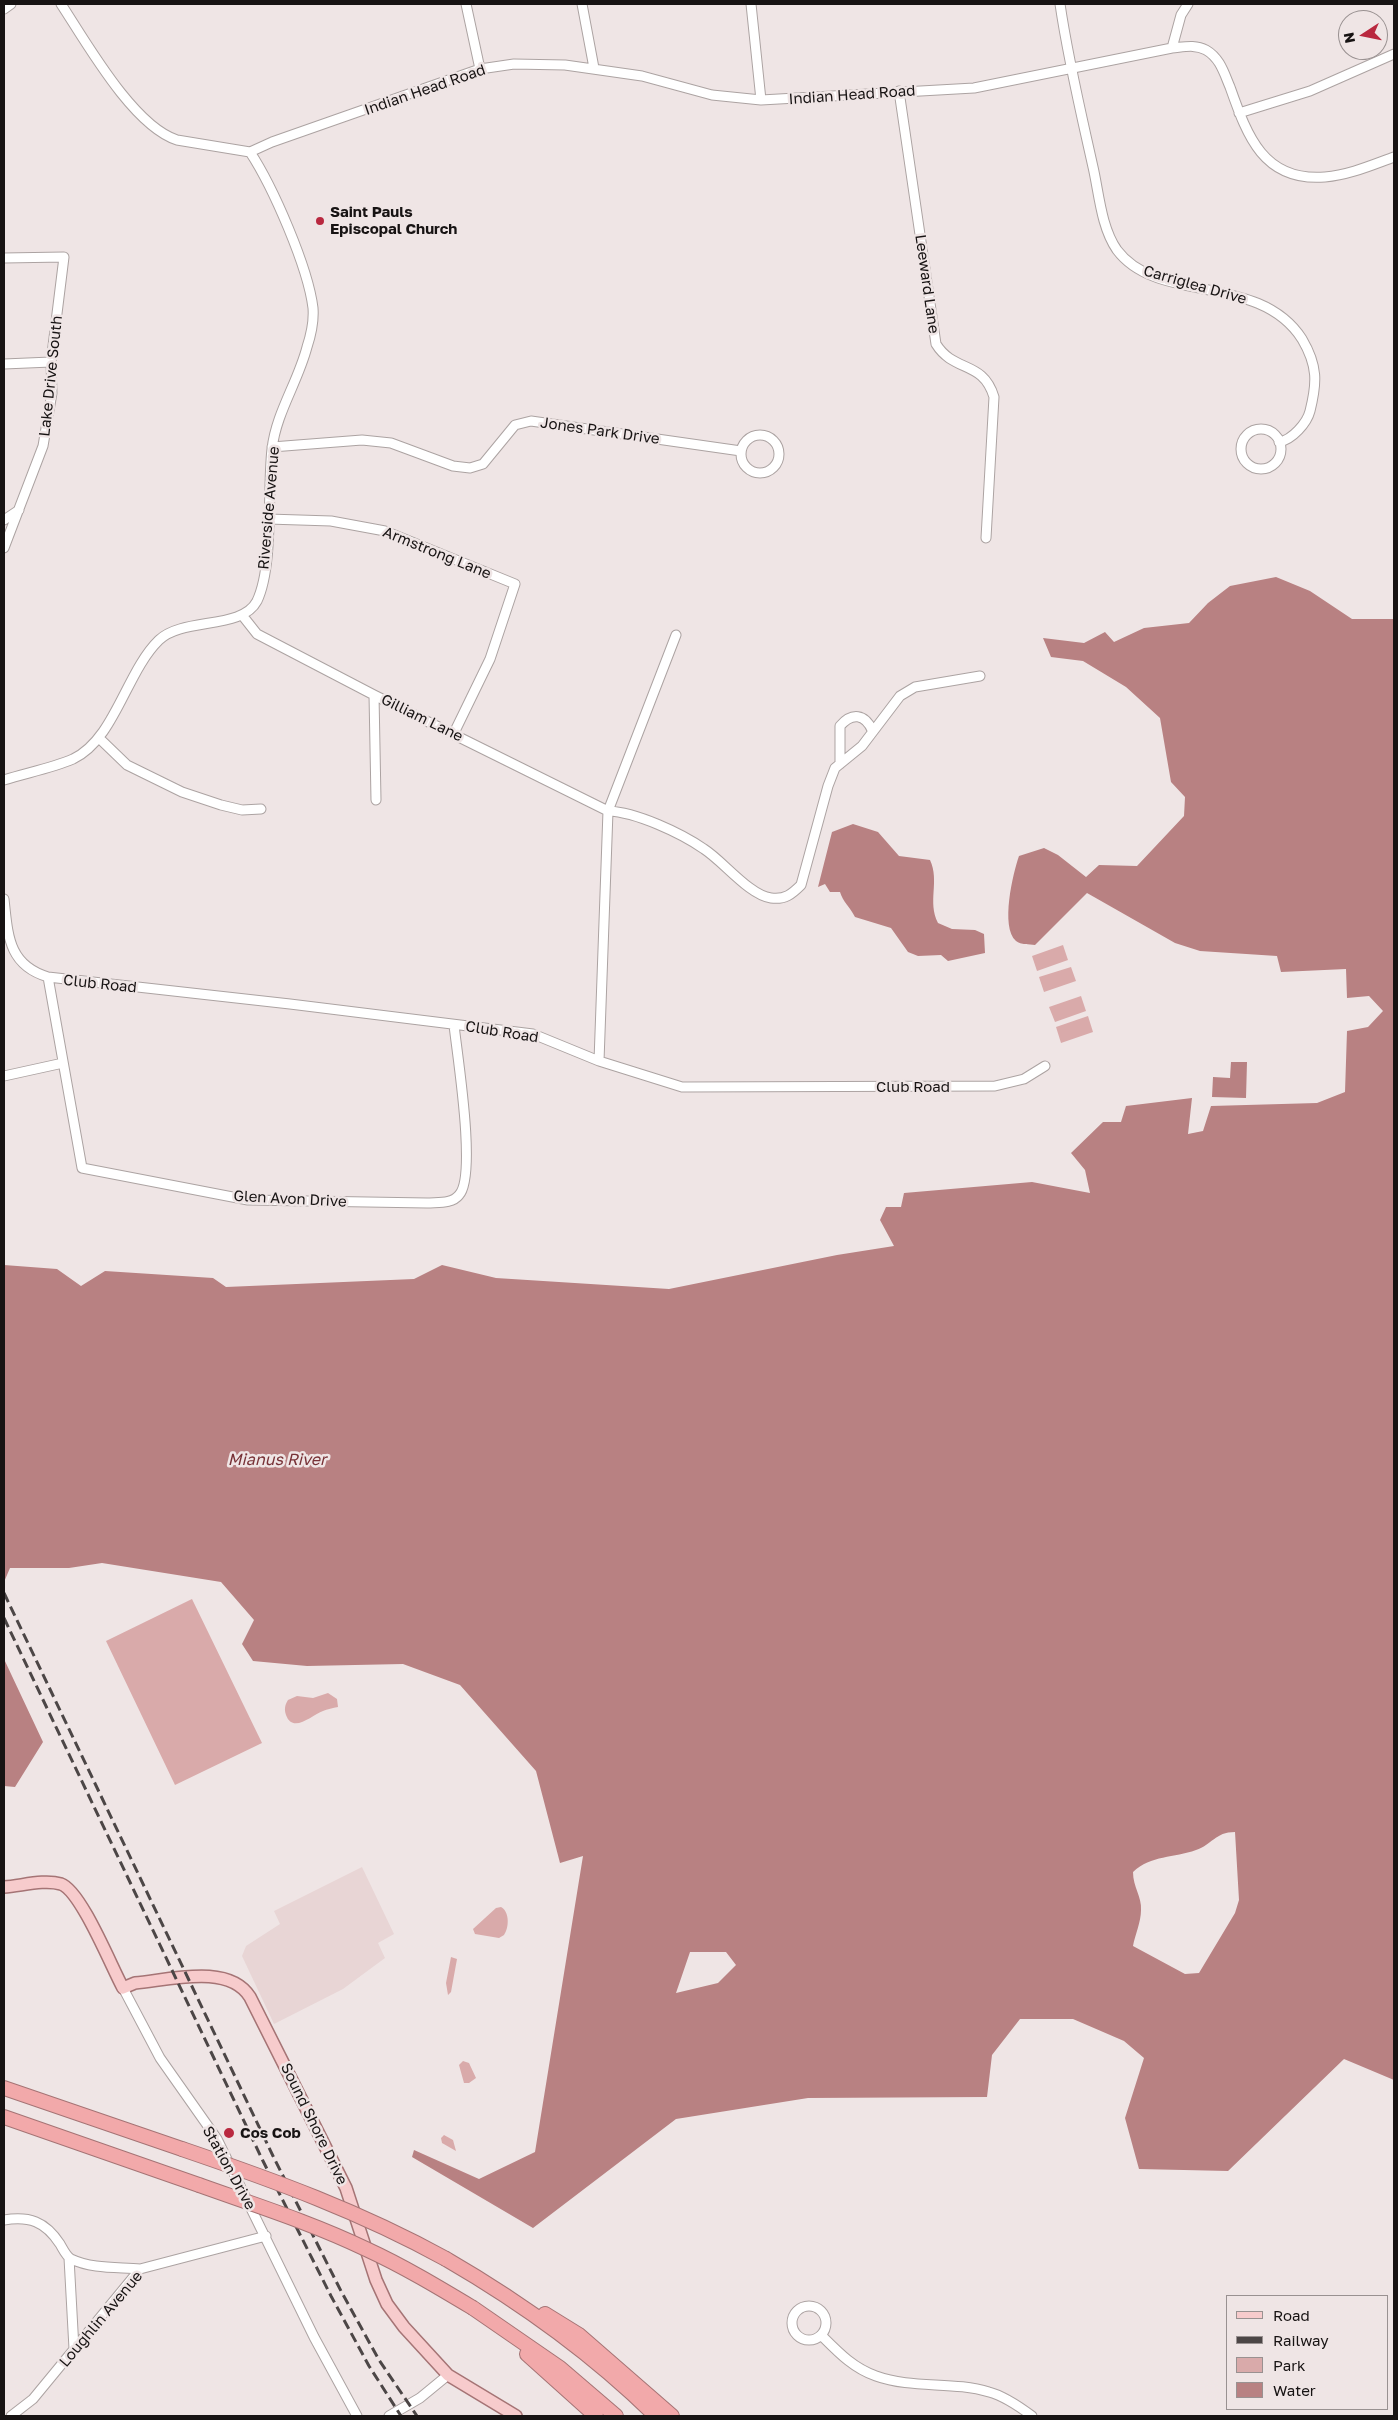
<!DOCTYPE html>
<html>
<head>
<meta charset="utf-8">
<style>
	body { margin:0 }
	#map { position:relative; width:1398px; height:2420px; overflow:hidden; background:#efe5e5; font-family:"Golos Text",sans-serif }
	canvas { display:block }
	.frame { position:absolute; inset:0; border:5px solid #171313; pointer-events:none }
	.legend { position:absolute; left:1226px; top:2295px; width:162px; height:115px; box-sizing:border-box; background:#efe5e5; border:1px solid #999191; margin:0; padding:6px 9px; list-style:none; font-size:15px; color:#171313 }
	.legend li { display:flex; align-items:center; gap:10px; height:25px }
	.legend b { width:25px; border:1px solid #999191 }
	.north { position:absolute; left:1338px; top:10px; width:50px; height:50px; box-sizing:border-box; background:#efe5e5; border:1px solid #999191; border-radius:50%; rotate:259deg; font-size:14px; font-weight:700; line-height:20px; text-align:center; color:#171313 }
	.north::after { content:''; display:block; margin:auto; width:18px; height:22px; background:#b9283f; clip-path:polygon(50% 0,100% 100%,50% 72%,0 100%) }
</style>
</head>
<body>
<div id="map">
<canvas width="1398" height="2420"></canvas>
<div class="frame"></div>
<ul class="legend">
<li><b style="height:6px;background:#f7cbcc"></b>Road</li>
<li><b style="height:6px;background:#4c4646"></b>Railway</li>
<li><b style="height:14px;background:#d9aaaa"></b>Park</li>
<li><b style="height:14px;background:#b88182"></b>Water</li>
</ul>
<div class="north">N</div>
</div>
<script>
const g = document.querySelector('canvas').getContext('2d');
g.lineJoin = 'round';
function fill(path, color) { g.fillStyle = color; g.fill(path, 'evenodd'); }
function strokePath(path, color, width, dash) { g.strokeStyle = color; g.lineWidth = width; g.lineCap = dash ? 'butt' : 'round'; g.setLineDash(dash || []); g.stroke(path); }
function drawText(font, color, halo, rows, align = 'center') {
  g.font = font + ' "Golos Text",sans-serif'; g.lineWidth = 5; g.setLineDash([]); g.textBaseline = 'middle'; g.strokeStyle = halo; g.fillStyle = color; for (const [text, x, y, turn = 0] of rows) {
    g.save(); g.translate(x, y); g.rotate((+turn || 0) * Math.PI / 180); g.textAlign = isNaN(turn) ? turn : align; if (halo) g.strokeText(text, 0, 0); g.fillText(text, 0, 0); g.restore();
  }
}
const built = new Path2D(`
	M362 1867 394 1934 378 1943 385 1958 343 1989 274 2024 242 1956 246 1946 280 1924 274 1911Z`);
const green = new Path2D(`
	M1063 945 1068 960 1037 971 1032 956Z
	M1071 967 1076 981 1044 992 1039 977Z
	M1081 996 1086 1011 1055 1022 1049 1007Z
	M1088 1016 1093 1032 1061 1043 1056 1027Z
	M192 1599 262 1743 175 1785 106 1641Z
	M328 1693 337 1699 338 1707C333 1708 327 1709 323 1711 312 1715 293 1734 286 1715 284 1709 285 1705 288 1700L297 1696 313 1698Z
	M501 1907C510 1912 509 1928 504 1935L499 1938 475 1934 473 1929 496 1908Z
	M451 1957 457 1959 451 1992 448 1995 446 1983Z
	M463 2061 469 2063 476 2078 469 2083H464L459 2065Z
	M444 2135 453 2140 456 2151 442 2143 441 2138Z`);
const water = new Path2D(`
	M1276 577 1310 591 1352 619H1394V2080L1344 2059 1228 2171 1139 2169 1125 2118 1144 2058 1124 2041 1073 2019H1020L992 2055 987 2097 808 2098 676 2119 533 2228 412 2157 414 2150 479 2179 535 2152 583 1856 560 1863 536 1771 460 1685 403 1664 307 1666 253 1661 242 1644 254 1620 221 1582 102 1563 69 1568H10L4 1582V1265L57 1269 81 1286 105 1271 213 1278 226 1287 414 1279 442 1265 496 1278 669 1289 837 1255 894 1246 880 1220 886 1207H901L904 1193 1032 1182 1090 1193 1085 1170 1071 1153 1103 1122H1121L1126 1106 1192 1098 1188 1134 1203 1131 1211 1106 1317 1103 1345 1092 1347 1031 1368 1027 1383 1011 1369 996 1347 998 1346 969 1281 972 1277 956 1200 951 1175 943 1087 893 1035 945C1029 944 1021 945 1016 941 1000 927 1013 873 1019 856L1044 848 1058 855 1086 877 1099 865 1137 866 1184 816 1185 797 1171 782 1160 718 1126 687 1083 661 1051 657 1043 638 1084 643 1105 632 1114 642 1144 628 1189 623 1208 603 1230 586ZM1235 1832 1239 1900 1235 1913 1199 1973 1185 1974 1133 1946C1135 1935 1141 1922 1141 1910 1142 1897 1133 1887 1133 1872 1151 1855 1174 1858 1196 1850 1212 1845 1215 1832 1235 1832ZM690 1952H726L736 1965 718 1983 676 1993Z
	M853 824 878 832 899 856 930 860C940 882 927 901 938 923L952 929 975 930 984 934 985 953 948 961 941 955 918 956 908 952 891 928 855 917C850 907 843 902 840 892H830L825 884 818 887 832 832Z
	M1231 1062H1247L1246 1098 1212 1097 1213 1077 1230 1078Z
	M4 1659 43 1742 15 1787 4 1786Z`);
const minor = new Path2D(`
	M61 4C86 42 133 126 177 140L250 152
	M466 4 480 69
	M582 4 594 68
	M751 4 761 100
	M1060 4C1068 59 1081 113 1093 167 1099 193 1101 227 1117 250 1158 305 1259 272 1302 339 1318 366 1317 383 1310 411 1307 423 1292 440 1279 442
	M4 9 11 4
	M1172 48 1181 15 1188 4
	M899 91 936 344C954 373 983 360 994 397L986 538
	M1239 113 1310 91 1394 54
	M250 152 272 142 480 69 514 64 565 65 642 76 712 95 761 100 974 88 1172 48C1184 47 1195 44 1206 50 1220 58 1224 73 1230 87 1247 135 1263 182 1325 177 1349 175 1372 165 1394 157
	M4 258 64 257 51 362 52 393 43 446 4 548
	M4 364 51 362
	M1241 449a20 20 0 1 1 40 0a20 20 0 1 1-40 0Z
	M741 454a19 19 0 1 1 38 0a19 19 0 1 1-38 0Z
	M272 447 362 440 391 443 453 466 470 468 483 464 515 425 531 421 741 451
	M268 519 331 521 385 531 515 584 490 659 454 733
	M4 520 19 510
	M242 615 257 634 374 695 608 811 599 1061
	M676 635 608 811C636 812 681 833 704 849 723 861 749 895 771 898 785 900 792 894 801 885L828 786 835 768 862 746 900 696 915 687 980 676
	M374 695 376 800
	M99 738 127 765 182 792 221 805 242 810 261 809
	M840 764V726C852 712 865 714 872 730
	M4 780C26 773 52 768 73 759 115 739 126 672 159 640 183 617 242 630 257 601 274 565 267 491 272 449 276 413 298 382 307 347 311 335 314 321 313 308 308 267 273 187 250 152
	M4 899C8 935 8 965 48 977L290 1004 533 1034 599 1061 682 1087 995 1086 1024 1079 1045 1066
	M48 977 82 1168 248 1200 427 1203C438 1202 452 1204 459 1195 477 1176 457 1054 454 1025
	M4 1076 63 1063
	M123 1988 160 2058 217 2139 314 2337 357 2416
	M4 2220C29 2216 45 2221 60 2244 63 2249 66 2256 71 2259 92 2269 118 2267 140 2269
	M69 2258 74 2349
	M792 2323a17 17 0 1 1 34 0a17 17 0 1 1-34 0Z
	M821 2335C838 2352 853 2368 876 2376 912 2389 953 2381 989 2392 1004 2396 1020 2407 1032 2416
	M11 2416 33 2399 140 2269 266 2236
	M389 2416 420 2398 448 2375`);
const major = new Path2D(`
	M4 1887C21 1886 44 1879 61 1884 81 1891 111 1966 123 1988L135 1983C169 1980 229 1963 250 1997L346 2188 376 2280 387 2304 404 2327 448 2375 516 2416`);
const highway = new Path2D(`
	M4 2088 182 2149
	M4 2117 199 2185
	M446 2259C522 2303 593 2354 656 2416
	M473 2308 560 2368 616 2416
	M545 2314 579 2335 672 2416
	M527 2354 596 2416`);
const rail = new Path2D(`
	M4 1593 273 2156 341 2291 379 2360 417 2416
	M4 1618 263 2161 331 2296 369 2366 401 2416`);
const highwayBridge = new Path2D(`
	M182 2149C273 2180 361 2212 446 2259
	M199 2185C255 2205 312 2223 366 2249 403 2266 438 2287 473 2308`);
const markers = [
	[320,221,5,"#b9283f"],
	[229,2133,6,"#b9283f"]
];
const streetNames = [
	["Indian Head Road",425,90,-19],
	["Indian Head Road",852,95,-4],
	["Leeward Lane",927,284,82],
	["Carriglea Drive",1195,285,16],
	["Lake Drive South",51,376,-84],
	["Jones Park Drive",600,431,8],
	["Riverside Avenue",269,508,-85],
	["Armstrong Lane",437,553,22],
	["Gilliam Lane",422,718,26],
	["Club Road",100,984,6],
	["Club Road",502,1032,9],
	["Club Road",913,1087],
	["Glen Avon Drive",290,1199,3],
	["Sound Shore Drive",314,2124,64],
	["Station Drive",229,2168,61],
	["Loughlin Avenue",101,2319,-50]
];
const poiNames = [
	["Saint Pauls",330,212],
	["Episcopal Church",330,229],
	["Cos Cob",240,2133]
];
const waterNames = [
	["Mianus River",277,1460]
];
fill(built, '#e8d5d5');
fill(green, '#d9aaaa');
fill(water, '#b88182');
strokePath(minor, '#aca3a2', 11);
strokePath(major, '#a57475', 14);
strokePath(highway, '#a57475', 16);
strokePath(minor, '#fff', 9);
strokePath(major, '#f7cbcc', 11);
strokePath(highway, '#f2a9aa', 14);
strokePath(rail, '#4c4646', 3, [10, 5]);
strokePath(highwayBridge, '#a57475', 16, []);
strokePath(highwayBridge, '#f2a9aa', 14);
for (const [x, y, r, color] of markers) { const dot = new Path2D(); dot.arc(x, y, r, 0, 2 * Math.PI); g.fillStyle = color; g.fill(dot); strokePath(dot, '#efe5e5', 2); }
drawText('15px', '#171313', '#efe5e5', streetNames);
drawText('bold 15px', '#171313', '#efe5e5', poiNames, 'left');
drawText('italic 16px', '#783237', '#efe5e5', waterNames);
</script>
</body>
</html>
